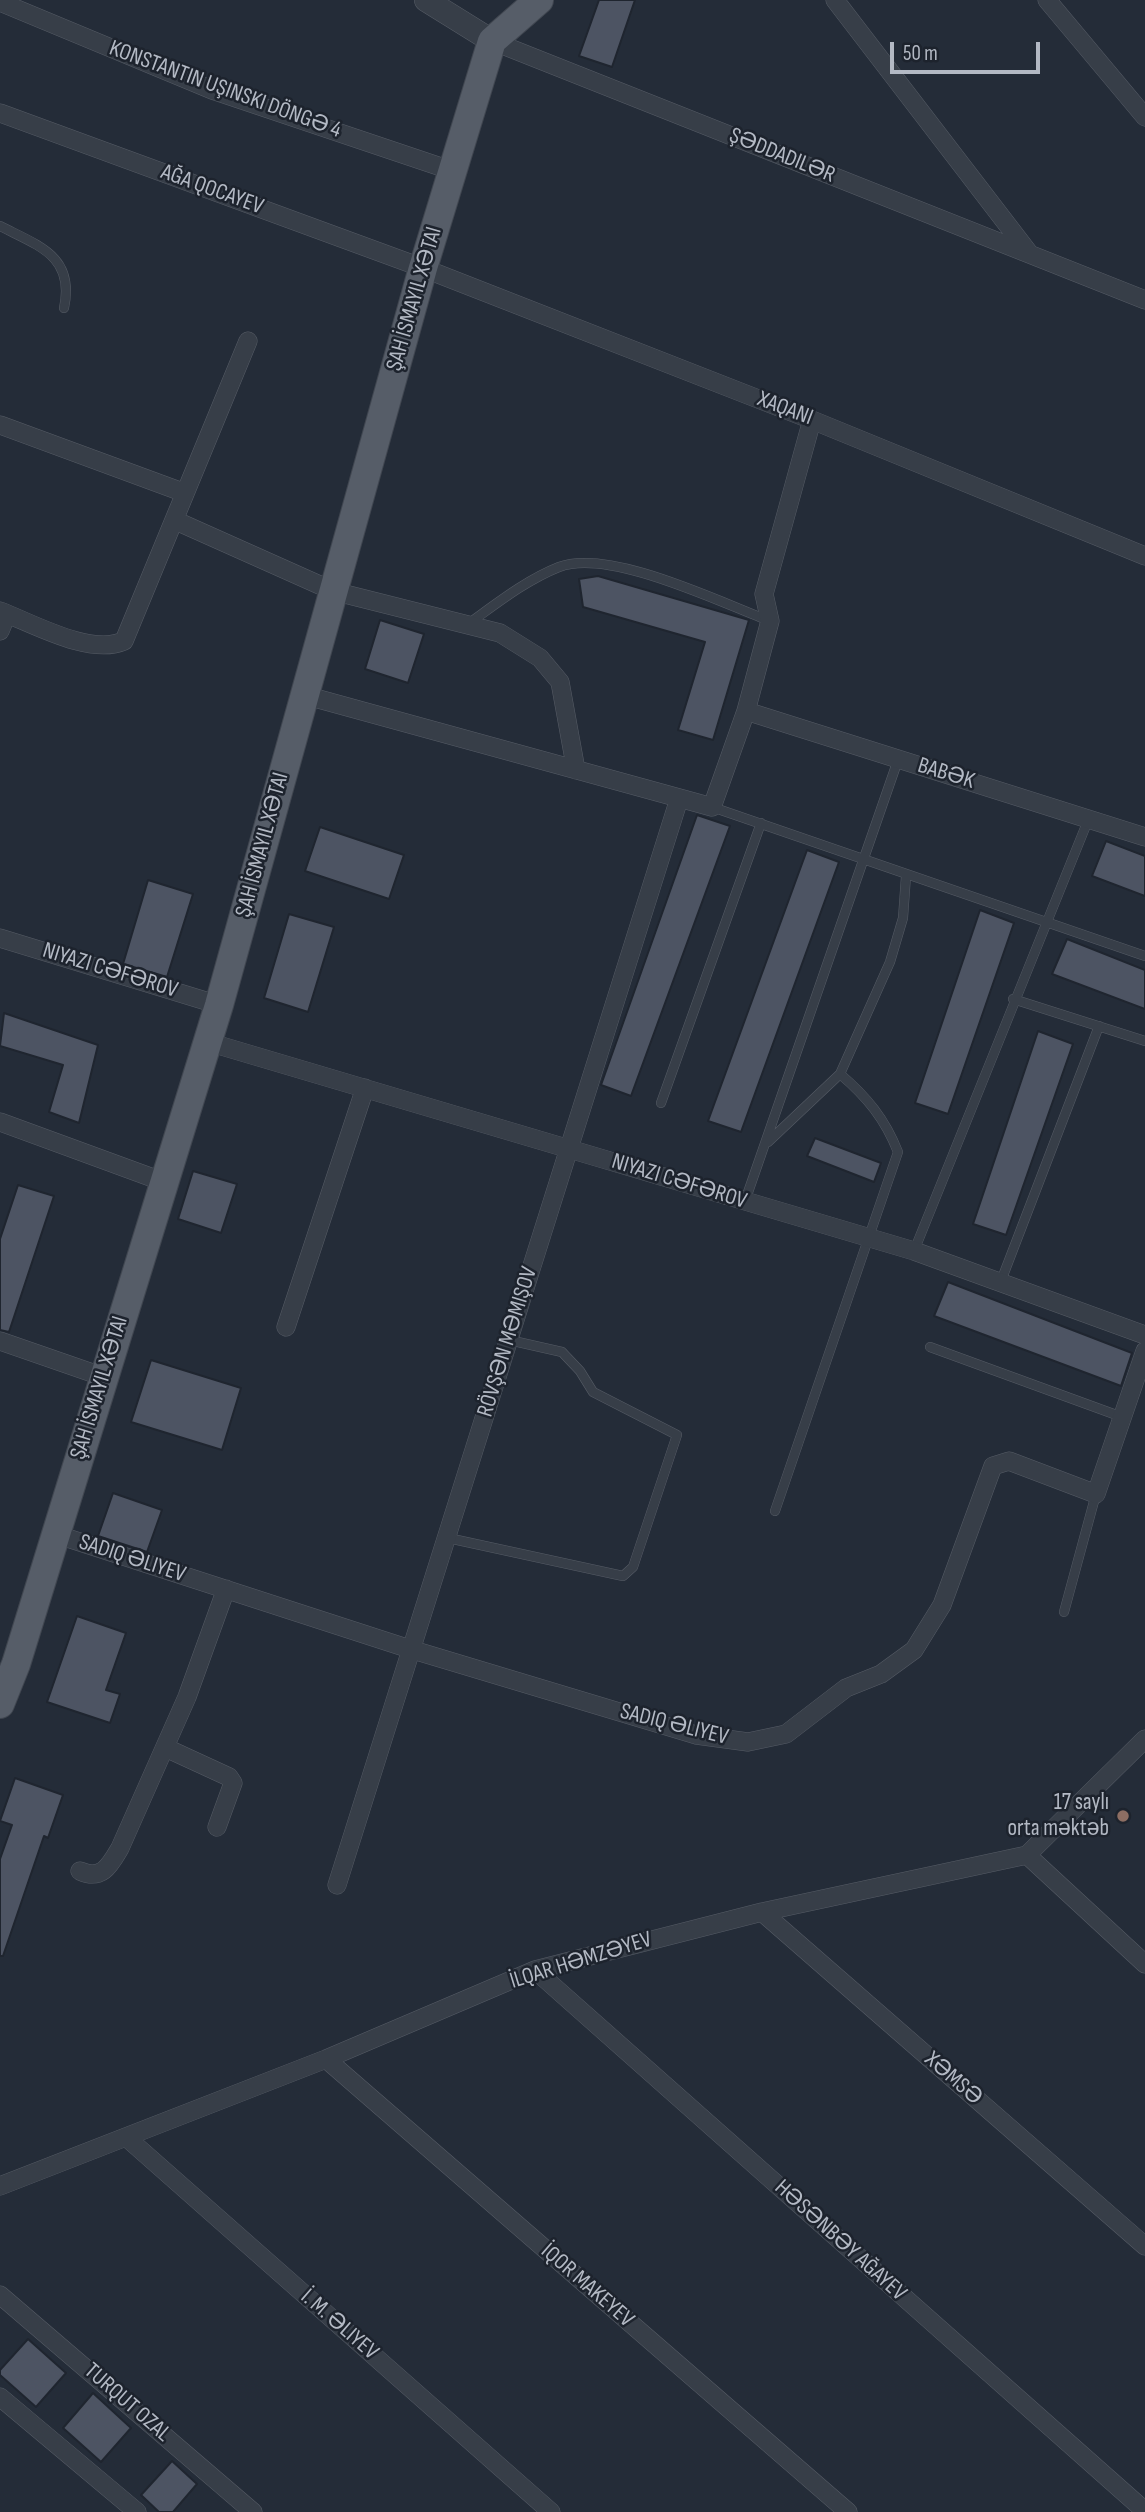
<!DOCTYPE html>
<html>
<head>
<meta charset="utf-8">
<style>
	body { margin:0 }
	#map { position:relative; width:1145px; height:2512px; overflow:hidden; background:#242c38; font-family:"Sofia Sans Condensed",sans-serif }
	canvas { display:block }
	.scale { position:absolute; left:890px; top:42px; width:150px; height:32px; box-sizing:border-box; border:4px solid #b3b9c4; border-top:0; padding-left:9px; font-size:21px; line-height:24px; white-space:nowrap; color:#b3b9c4; -webkit-text-stroke:5px #1d232d; paint-order:stroke }
</style>
</head>
<body>
<div id="map">
<canvas width="1145" height="2512"></canvas>
<div class="scale">50 m</div>
</div>
<script>
const g = document.querySelector('canvas').getContext('2d');
g.lineJoin = 'round';
function fill(path, color) { g.fillStyle = color; g.fill(path, 'evenodd'); }
function strokePath(path, color, width, dash) { g.strokeStyle = color; g.lineWidth = width; g.lineCap = dash ? 'butt' : 'round'; g.setLineDash(dash || []); g.stroke(path); }
function drawText(font, color, halo, rows, align = 'center') {
  g.font = font + ' "Sofia Sans Condensed",sans-serif'; g.lineWidth = 5; g.setLineDash([]); g.textBaseline = 'middle'; g.strokeStyle = halo; g.fillStyle = color; for (const [text, x, y, turn = 0] of rows) {
    g.save(); g.translate(x, y); g.rotate((+turn || 0) * Math.PI / 180); g.textAlign = isNaN(turn) ? turn : align; if (halo) g.strokeText(text, 0, 0); g.fillText(text, 0, 0); g.restore();
  }
}
const building = new Path2D(`
	M599 0H635L612 67 579 56Z
	M598 576 749 620 713 740 678 730 705 642 583 607 579 579Z
	M380 620 424 634 408 683 365 669Z
	M697 815 730 826 631 1096 601 1085Z
	M320 827 404 855 389 899 305 871Z
	M1106 841 1145 856V896L1092 876Z
	M807 850 839 862 741 1132 708 1121Z
	M148 880 193 894 167 977 123 964Z
	M980 910 1014 923 948 1114 915 1103Z
	M289 914 334 927 308 1012 264 998Z
	M1067 939 1145 970V1009L1052 974Z
	M4 1013 98 1045 79 1123 49 1112 63 1065 0 1046Z
	M1038 1031 1073 1044 1006 1235 973 1224Z
	M815 1138 881 1163 874 1182 807 1156Z
	M193 1171 237 1184 221 1233 178 1219Z
	M18 1185 54 1196 9 1332 0 1330V1239Z
	M948 1282 1132 1353 1121 1386 934 1316Z
	M151 1360 241 1388 222 1450 131 1422Z
	M113 1493 162 1510 147 1552 98 1536Z
	M77 1616 126 1633 106 1690 120 1694 110 1723 47 1702Z
	M15 1778 63 1795 48 1838 44 1836 3 1956H0V1859L12 1825 0 1821Z
	M28 2339 66 2373 36 2407 0 2375V2370Z
	M93 2393 131 2428 101 2462 63 2428Z
	M172 2461 197 2484 173 2512H159L141 2495Z`);
const service = new Path2D(`
	M0 226C39 246 75 256 64 308
	M468 624C496 604 526 580 559 567 610 548 719 602 770 621
	M712 807 1145 956
	M1013 999 1145 1041
	M661 1103 761 823
	M768 1142 840 1074 890 962 903 918 906 876
	M745 1201 898 760
	M914 1251 1089 818
	M1001 1281 1099 1026
	M930 1347 1122 1417
	M775 1511 898 1152C885 1119 867 1097 840 1074
	M448 1538 623 1576 633 1567 677 1435 593 1392 580 1371 562 1352 509 1340
	M1064 1612 1096 1494`);
const minor = new Path2D(`
	M835 0 1029 253
	M1047 0 1145 117
	M0 2 212 90 453 171
	M492 41 1145 300
	M0 113 423 268 812 420 1145 556
	M0 425 185 493
	M174 520 333 591 500 633 540 658 560 682 576 770
	M0 611C34 624 90 656 124 641L248 341
	M0 631 7 614
	M304 695 712 807 746 711 770 621 764 594 812 420
	M746 711 1145 837
	M0 938 219 1005
	M208 1042 914 1251 1145 1335
	M0 1122 164 1182
	M286 1327 365 1088
	M0 1341 104 1377
	M55 1534 413 1650 696 1735 748 1742 786 1734 846 1688 881 1674 914 1650 942 1605 993 1466 1009 1461 1096 1494 1145 1351
	M166 1748 229 1777 233 1783 217 1827
	M1027 1855 1145 1964
	M80 1871C102 1881 110 1865 120 1848L187 1697 226 1589
	M337 1885 679 799
	M762 1912 1145 2246
	M535 1970 1145 2511
	M326 2059 848 2512
	M126 2137 551 2512
	M0 2186 326 2059 535 1970 762 1912 1027 1855 1145 1739
	M0 2295 253 2512
	M0 2397 137 2512`);
const tertiary = new Path2D(`
	M426 0 492 41`);
const primary = new Path2D(`
	M0 1704 16 1664 219 1005 423 268 492 41 539 0`);
const markers = [
	[1123,1816,7,"#8d6e63"]
];
const streetNames = [
	["KONSTANTIN UŞINSKI DÖNGƏ 4",225,90,20],
	["ŞƏDDADILƏR",782,156,22],
	["AĞA QOCAYEV",212,190,20],
	["ŞAH İSMAYIL XƏTAI",415,299,-74],
	["XAQANI",785,409,21],
	["BABƏK",946,774,17],
	["ŞAH İSMAYIL XƏTAI",263,845,-75],
	["NIYAZI CƏFƏROV",110,971,17],
	["NIYAZI CƏFƏROV",679,1182,17],
	["RÖVŞƏN MƏMIŞOV",508,1342,-73],
	["ŞAH İSMAYIL XƏTAI",100,1388,-73],
	["SADIQ ƏLIYEV",132,1559,18],
	["SADIQ ƏLIYEV",674,1725,14],
	["İLQAR HƏMZƏYEV",581,1961,-17],
	["XƏMSƏ",953,2079,41],
	["HƏSƏNBƏY AĞAYEV",840,2241,42],
	["İQOR MAKEYEV",587,2286,41],
	["İ. M. ƏLIYEV",339,2325,41],
	["TURQUT OZAL",127,2403,41]
];
const poiNames = [
	["17 saylı",1109,1803],
	["orta məktəb",1109,1829]
];
fill(building, '#4d5463');
strokePath(building, '#1f252f', 2);
strokePath(service, '#565c66', 10);
strokePath(minor, '#565c66', 19);
strokePath(tertiary, '#565c66', 24);
strokePath(primary, '#414751', 30);
strokePath(service, '#373e48', 9);
strokePath(minor, '#373e48', 18);
strokePath(tertiary, '#373e48', 23);
strokePath(primary, '#565d68', 28);
for (const [x, y, r, color] of markers) { const dot = new Path2D(); dot.arc(x, y, r, 0, 2 * Math.PI); g.fillStyle = color; g.fill(dot); strokePath(dot, '#1d232d', 2.5); }
drawText('23px', '#b3b9c4', '#1d232d', streetNames);
drawText('23px', '#b3b9c4', '#1d232d', poiNames, 'right');
</script>
</body>
</html>
